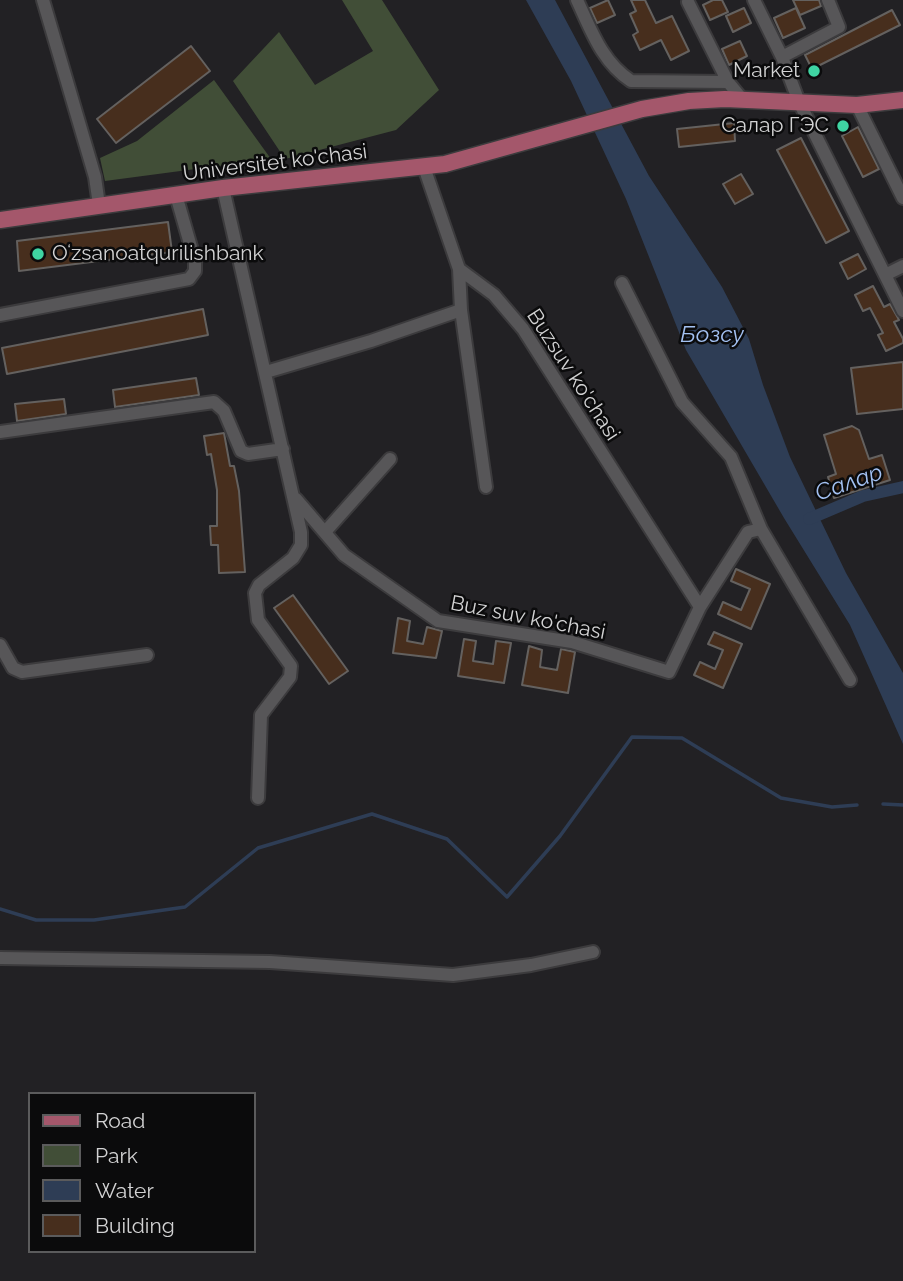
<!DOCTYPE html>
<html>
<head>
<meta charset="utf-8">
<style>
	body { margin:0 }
	#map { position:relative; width:903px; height:1281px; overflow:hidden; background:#222124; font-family:Raleway,sans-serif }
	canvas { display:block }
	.legend { position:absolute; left:28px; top:1092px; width:228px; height:161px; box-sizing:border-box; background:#0b0b0c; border:2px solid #5b5b5c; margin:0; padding:9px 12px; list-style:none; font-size:21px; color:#d2d2d3 }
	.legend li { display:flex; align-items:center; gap:14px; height:35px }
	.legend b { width:35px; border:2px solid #5b5b5c }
</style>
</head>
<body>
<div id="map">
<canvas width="903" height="1281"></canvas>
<ul class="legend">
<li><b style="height:9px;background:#a4576b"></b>Road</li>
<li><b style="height:19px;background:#414e37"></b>Park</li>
<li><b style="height:19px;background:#2e3d55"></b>Water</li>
<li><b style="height:19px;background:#472e1d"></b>Building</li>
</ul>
</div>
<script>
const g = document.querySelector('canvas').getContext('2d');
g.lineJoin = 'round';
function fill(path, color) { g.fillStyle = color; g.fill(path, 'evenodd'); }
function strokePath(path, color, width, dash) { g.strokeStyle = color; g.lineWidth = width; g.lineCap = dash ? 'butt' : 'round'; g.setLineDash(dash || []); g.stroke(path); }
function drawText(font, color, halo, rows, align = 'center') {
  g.font = font + ' Raleway,sans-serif'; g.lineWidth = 5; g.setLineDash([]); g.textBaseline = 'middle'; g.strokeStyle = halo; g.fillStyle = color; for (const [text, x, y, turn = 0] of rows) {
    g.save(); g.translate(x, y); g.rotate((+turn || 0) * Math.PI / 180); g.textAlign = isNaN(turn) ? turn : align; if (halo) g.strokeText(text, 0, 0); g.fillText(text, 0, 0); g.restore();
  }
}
const green = new Path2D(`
	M342 0H382L439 90 396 130 285 159 233 81 279 32 315 85 373 51Z
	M214 80 271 159 105 181 100 158 137 141Z`);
const water = new Path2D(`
	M526 0H555L649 176 722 287 749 339 763 385 790 457 846 573 903 673V744L850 625 784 518 686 350 626 199 571 81Z`);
const stream = new Path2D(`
	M883 804 903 805
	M0 909 36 920H94L185 907 258 848 372 814 447 839 507 897 560 836 632 737 682 738 781 798 832 807 857 805`);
const canal = new Path2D(`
	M809 519 863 496 903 487`);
const building = new Path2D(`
	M608 0 615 15 597 23 590 8Z
	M631 0H645L656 23 672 16 689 51 671 60 661 40 640 50 633 35 638 32 630 14 636 11Z
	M713 0H722L728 12 710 20 703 5Z
	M793 0H819L821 6 800 15Z
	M744 8 751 23 733 32 726 16Z
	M796 8 805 28 783 38 774 18Z
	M892 10 900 25 812 69 805 55Z
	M740 41 747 56 729 65 722 49Z
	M191 46 210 71 116 143 97 119Z
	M734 123 735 141 679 147 677 129Z
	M858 127 879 169 863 177 842 136Z
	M801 138 849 231 826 243 777 150Z
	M741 174 753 194 735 204 723 184Z
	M168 222 172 252 19 271 17 241Z
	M858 254 866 269 848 279 840 263Z
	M873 286 884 307 890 304 898 318 899 320 894 322 903 339V343L886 351 878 335 883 333 870 308 863 311 855 295Z
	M203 309 208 335 7 374 2 348Z
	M903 362V409L857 414 851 368Z
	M196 378 199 395 115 407 113 390Z
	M64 399 66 414 17 421 15 404Z
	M852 426 859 430 869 459 882 455 890 480 834 498 828 477 836 474 824 435Z
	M224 433 230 466H234L239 491 245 572 219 573 218 545H211L210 526H217V490L211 454 207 455 204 436Z
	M736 569 770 584 751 629 718 614 723 602 741 610 750 589 731 581Z
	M293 595 348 671 329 684 274 608Z
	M398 618 410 621 407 641 423 644 427 627 442 631 436 658 393 653Z
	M714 632 742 644 723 688 694 675 700 662 715 669 723 650 708 644Z
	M464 639 476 641 473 661 493 664 496 641 511 643 504 683 458 676Z
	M529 646 542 650 540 667 557 670 561 649 575 652 568 693 522 685Z`);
const minor = new Path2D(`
	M43 0 95 177 99 205
	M577 0C591 30 602 62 631 81L728 82
	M754 0 782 57 799 102 903 311
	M688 2 728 82 742 99
	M782 57 839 27 828 0
	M857 105 903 198
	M424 167 459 269 494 295 523 329 700 607
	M223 188 301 532V545L293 558 259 585 255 593 258 620 291 666 290 677 261 715 258 798
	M459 269 461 310 486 487
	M885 275 903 266
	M622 283 682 402 731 457 761 529 850 680
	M0 315 189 279 195 271V261L176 195
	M266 372 371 341 461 310
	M0 432 214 402 224 411 241 451 248 454 283 449
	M296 499 344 555 438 621 572 642 669 672 700 607 748 532 761 529
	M325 532 390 459
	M0 645 13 668 22 672 147 655
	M0 958 270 962 453 975 531 965 593 952`);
const major = new Path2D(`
	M0 220 223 188 445 164 642 109 689 101 725 99 857 105 903 100`);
const markers = [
	[814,71,7,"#3fd4a2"],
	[843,126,7,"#3fd4a2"],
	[38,254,7,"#3fd4a2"]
];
const poiNames = [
	["Market",800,71],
	["Салар ГЭС",829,126],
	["Oʻzsanoatqurilishbank",52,254,"left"]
];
const streetNames = [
	["Universitet ko'chasi",275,163,-7],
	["Buzsuv ko'chasi",573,375,57],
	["Buz suv ko'chasi",528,618,11]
];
const waterNames = [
	["Бозсу",712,335],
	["Салар",849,483,-19]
];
fill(green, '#414e37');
fill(water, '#2e3d55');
strokePath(stream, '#2e3d55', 3.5);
strokePath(canal, '#2e3d55', 12);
fill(building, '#472e1d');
strokePath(building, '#64615f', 2);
strokePath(minor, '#3c3b3d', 16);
strokePath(major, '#3c3b3d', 19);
strokePath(minor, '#575658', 12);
strokePath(major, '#a4576b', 16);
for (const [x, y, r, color] of markers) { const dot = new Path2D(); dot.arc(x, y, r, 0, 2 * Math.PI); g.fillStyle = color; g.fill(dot); strokePath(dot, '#0b0b0c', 2.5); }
drawText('21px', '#d2d2d3', '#0b0b0c', poiNames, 'right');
drawText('21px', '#d2d2d3', '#0b0b0c', streetNames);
drawText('italic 23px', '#a3c1f2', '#0b0b0c', waterNames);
</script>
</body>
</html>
